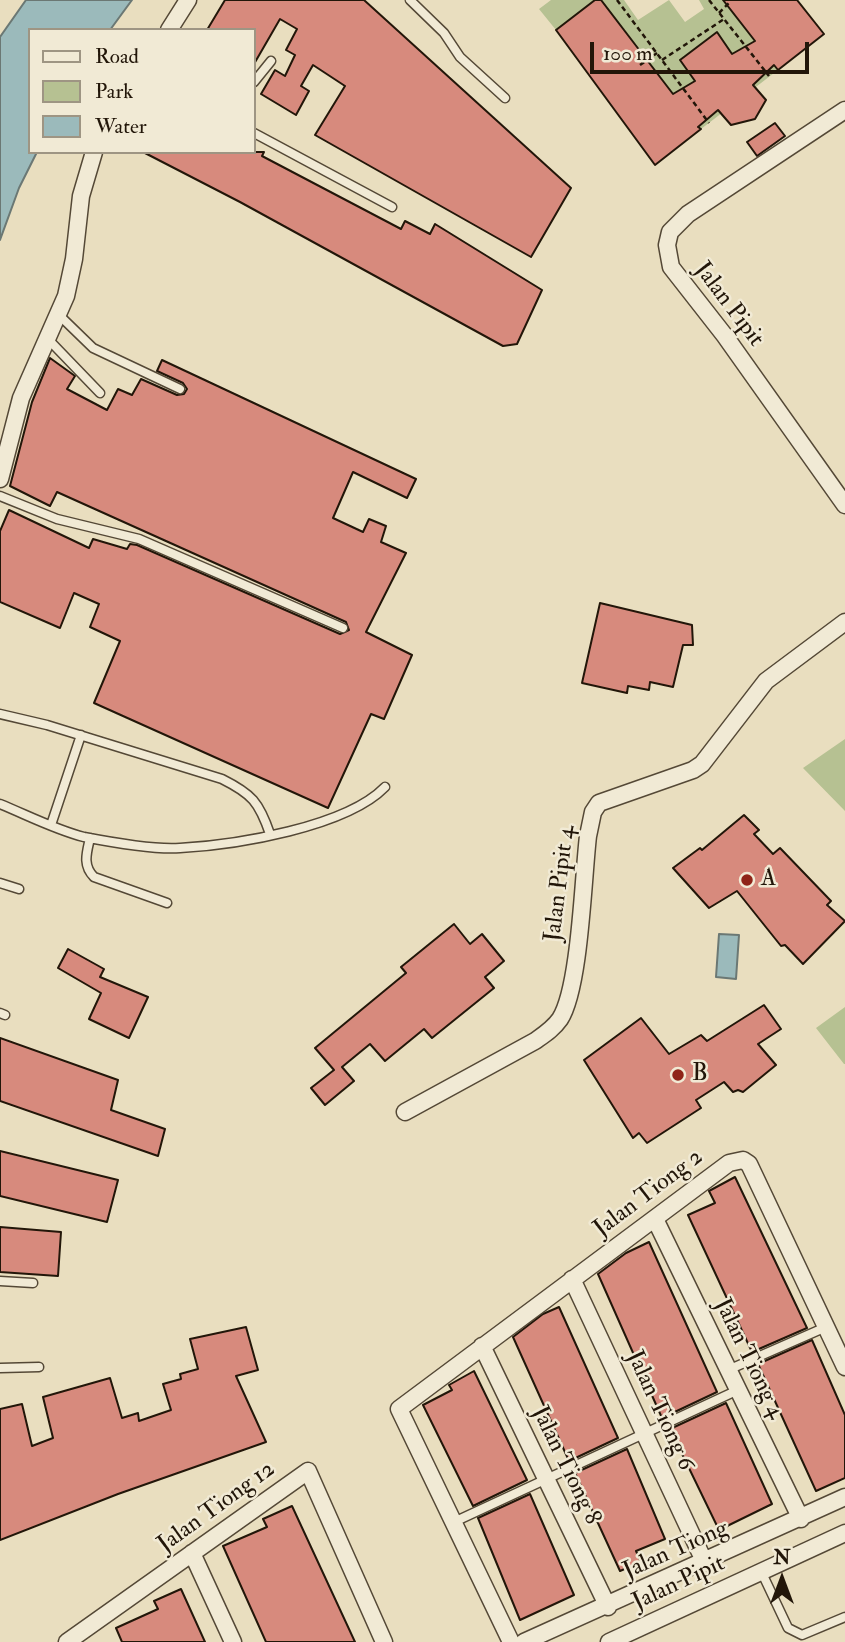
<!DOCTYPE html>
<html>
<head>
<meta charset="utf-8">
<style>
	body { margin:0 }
	#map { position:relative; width:845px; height:1642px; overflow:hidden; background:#e9debf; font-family:"IM FELL Double Pica",serif }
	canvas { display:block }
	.legend { position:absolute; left:28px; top:28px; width:228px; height:126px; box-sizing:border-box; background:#f1ead5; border:2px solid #9e9583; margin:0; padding:9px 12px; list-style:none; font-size:21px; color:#221609 }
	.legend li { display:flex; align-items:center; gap:14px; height:35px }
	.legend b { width:35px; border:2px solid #9e9583 }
	.north { position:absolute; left:747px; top:1544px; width:70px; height:70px; -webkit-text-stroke:5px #f1ead5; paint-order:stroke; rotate:0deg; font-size:19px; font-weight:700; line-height:28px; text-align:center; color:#221609 }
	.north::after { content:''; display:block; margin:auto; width:24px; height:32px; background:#221609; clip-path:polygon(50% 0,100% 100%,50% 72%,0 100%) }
	.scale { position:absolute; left:590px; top:42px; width:219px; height:32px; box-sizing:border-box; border:4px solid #221609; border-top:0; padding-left:9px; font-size:21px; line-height:24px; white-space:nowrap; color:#221609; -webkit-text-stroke:5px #f1ead5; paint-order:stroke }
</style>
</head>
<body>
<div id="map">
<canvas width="845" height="1642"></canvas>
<ul class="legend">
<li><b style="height:9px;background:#f1ead5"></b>Road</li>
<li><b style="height:19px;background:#b6c192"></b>Park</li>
<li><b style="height:19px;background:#9bbabb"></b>Water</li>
</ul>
<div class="north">N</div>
<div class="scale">100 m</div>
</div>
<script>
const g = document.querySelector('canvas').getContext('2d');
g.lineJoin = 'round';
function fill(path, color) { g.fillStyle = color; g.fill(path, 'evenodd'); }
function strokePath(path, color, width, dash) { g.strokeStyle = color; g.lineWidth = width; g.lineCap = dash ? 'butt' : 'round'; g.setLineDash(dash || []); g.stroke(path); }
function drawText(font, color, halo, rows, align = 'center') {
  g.font = font + ' "IM FELL Double Pica",serif'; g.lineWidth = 5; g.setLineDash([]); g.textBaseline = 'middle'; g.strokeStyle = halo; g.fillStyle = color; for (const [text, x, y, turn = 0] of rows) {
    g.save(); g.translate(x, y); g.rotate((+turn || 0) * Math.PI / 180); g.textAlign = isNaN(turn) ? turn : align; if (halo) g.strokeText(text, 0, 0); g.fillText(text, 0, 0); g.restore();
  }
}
const green = new Path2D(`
	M551 0H595L556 30 539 9Z
	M601 0H624L638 20 669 0 685 22 704 9 699 0H730L733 13 778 70 701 129 653 68 636 60 643 53Z
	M845 739V811L803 768Z
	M845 1007V1064H844L816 1028Z`);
const water = new Path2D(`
	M26 0H132L110 30H30V152H37L19 188 0 240V37Z
	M719 934 739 935 736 979 716 977Z`);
const building = new Path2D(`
	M225 0H364L571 188 531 257 315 135 345 86 313 65 301 86 309 91 296 115 261 94 275 70 285 76 295 55 286 50 297 29 280 19 254 64V30H207Z
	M595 0H601L673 94 695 81 680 60 717 32 732 54 755 41 723 0H797L824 34 778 70 774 65 753 85 766 100 755 119 731 125 718 110 698 127 701 129 655 165 556 30Z
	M775 123 785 136 757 156 747 142Z
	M143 152H264L262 156 401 229 405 221 430 234 435 224 542 290 517 344 503 346 240 202Z
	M50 358 75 376 67 389 107 410 118 389 132 395 141 379 177 395 184 394 187 389 183 383 157 371 162 360 416 479 407 498 353 472 333 518 363 532 369 519 386 526 381 542 406 553 366 632 412 655 384 719 371 714 328 808 94 703 120 641 90 627 99 604 74 593 60 628 0 602V531L9 510 89 548 93 539 127 549 130 544 137 545 340 634 349 630 346 622 57 492 50 506 10 486 32 402Z
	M600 603 692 625 693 645H683L673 687 650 682 649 690 628 686 627 693 582 683Z
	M744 815 759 830 754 834 773 854 780 848 831 901 827 905 845 921 803 964 785 945 781 946 737 891 709 908 673 868 700 848 702 850Z
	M454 924 470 944 482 934 504 961 485 977 494 988 432 1038 424 1029 385 1061 370 1044 342 1067 354 1081 325 1105 311 1088 334 1070 315 1048 406 973 401 967Z
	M68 949 104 969 100 977 148 997 129 1038 89 1019 101 993 58 968Z
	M764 1005 781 1029 758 1044 776 1065 743 1092 738 1090 733 1092 724 1082 696 1100 701 1108 647 1143 639 1133 633 1138 584 1060 641 1018 669 1054 701 1035 707 1041Z
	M0 1038 118 1080 111 1110 165 1129 158 1156 0 1101Z
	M0 1151 118 1180 107 1222 0 1196Z
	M735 1177 807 1328 752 1352 688 1215 715 1203 709 1191Z
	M0 1227 61 1232 58 1276 0 1272Z
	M649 1242 717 1392 662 1418 598 1274 626 1253Z
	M559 1307 618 1438 569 1461 513 1337 543 1314Z
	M246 1327 258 1370 236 1376 266 1442 118 1494 0 1540V1409L22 1404 32 1446 53 1438 43 1397 110 1378 122 1418 138 1413 139 1421 171 1410 163 1384 181 1379 180 1374 198 1369 190 1339Z
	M812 1340 845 1415V1478L816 1491 758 1364Z
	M474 1371 527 1480 473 1506 423 1405 452 1390 449 1385Z
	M726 1403 772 1504 719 1530 670 1429Z
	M627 1449 665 1539 636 1551 641 1562 620 1571 575 1473Z
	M530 1494 574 1595 520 1620 478 1518Z
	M292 1506 355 1642H266L223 1546 267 1527 263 1519Z
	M181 1589 205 1642H122L116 1628 158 1609 154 1601Z`);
const path = new Path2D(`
	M617 0 709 123
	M709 0 769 76
	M719 13 731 1
	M662 60 724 19
	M640 65 657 53`);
const lane = new Path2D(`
	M410 0 444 33 460 57 505 98
	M254 82 271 61
	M254 133 392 207
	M59 315 93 348 180 389
	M47 338 100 393
	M0 496 57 519 139 539 343 628
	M0 714 47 725 222 779C252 794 259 802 270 834
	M0 804C27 815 56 830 84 837 110 842 154 850 180 848 236 845 346 827 385 787
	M51 825 81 735
	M90 838C87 852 82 865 94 877L167 903
	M0 883 19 889
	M0 1013 5 1015
	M0 1281 33 1283
	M0 1368 39 1367
	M728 1370 826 1327
	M454 1522 738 1390
	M761 1571 788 1628 802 1635 845 1617`);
const street = new Path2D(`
	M169 30 188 0
	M845 110 688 214 670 232 667 245 671 267 725 336 845 505
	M0 479 21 398 66 296 74 259 81 196 94 152
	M405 1112 535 1041C545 1034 553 1029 560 1019 580 988 583 878 588 836L593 812 599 803 693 770 702 764 766 681 845 622
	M655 1219 801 1519
	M572 1279 705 1563
	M482 1346 608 1607
	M192 1553 233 1642
	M67 1642 308 1471 384 1642
	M511 1642 399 1409 729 1163 743 1160 749 1164 845 1367
	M524 1642 845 1497
	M609 1642 845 1533`);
const markers = [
	[747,880,7,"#8f2418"],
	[678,1075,7,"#8f2418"]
];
const streetNames = [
	["Jalan Pipit",728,305,53],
	["Jalan Pipit 4",561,884,-83],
	["Jalan Tiong 2",649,1194,-37],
	["Jalan Tiong 4",748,1359,64],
	["Jalan Tiong 6",659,1411,65],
	["Jalan Tiong 8",565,1466,64],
	["Jalan Tiong 12",217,1508,-36],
	["Jalan Tiong",676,1551,-24],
	["Jalan Pipit",679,1584,-25]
];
const poiNames = [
	["A",761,880],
	["B",692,1075]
];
fill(green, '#b6c192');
fill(water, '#9bbabb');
strokePath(water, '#6b7874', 2);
fill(building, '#d78a7d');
strokePath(building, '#221609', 2);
strokePath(lane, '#544836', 11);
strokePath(street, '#544836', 19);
strokePath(path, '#221609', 2.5, [5, 3.5]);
strokePath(lane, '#f1ead5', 8);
strokePath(street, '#f1ead5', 16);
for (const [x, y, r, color] of markers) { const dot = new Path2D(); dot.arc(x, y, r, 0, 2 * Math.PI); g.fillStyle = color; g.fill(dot); strokePath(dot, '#f1ead5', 2.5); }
drawText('24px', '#221609', '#f1ead5', streetNames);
drawText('24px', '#221609', '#f1ead5', poiNames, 'left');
</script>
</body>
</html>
